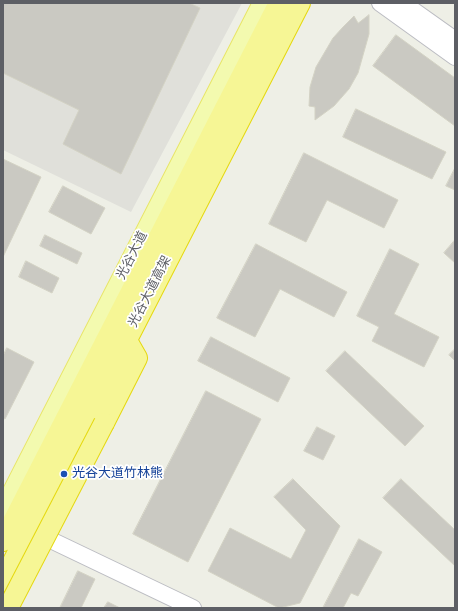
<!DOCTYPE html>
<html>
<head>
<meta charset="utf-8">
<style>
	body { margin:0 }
	#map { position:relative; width:458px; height:611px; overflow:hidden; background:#eeefe6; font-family:Overpass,sans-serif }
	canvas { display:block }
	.frame { position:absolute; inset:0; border:4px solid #5d5f65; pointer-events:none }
</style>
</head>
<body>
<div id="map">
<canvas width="458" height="611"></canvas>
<div class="frame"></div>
</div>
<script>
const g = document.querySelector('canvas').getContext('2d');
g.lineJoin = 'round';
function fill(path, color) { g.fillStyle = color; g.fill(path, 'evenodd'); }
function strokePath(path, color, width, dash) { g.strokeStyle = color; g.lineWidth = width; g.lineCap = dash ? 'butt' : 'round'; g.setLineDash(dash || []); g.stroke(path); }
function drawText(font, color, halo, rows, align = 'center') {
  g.font = font + ' Overpass,"Noto Sans SC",sans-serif'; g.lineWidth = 3.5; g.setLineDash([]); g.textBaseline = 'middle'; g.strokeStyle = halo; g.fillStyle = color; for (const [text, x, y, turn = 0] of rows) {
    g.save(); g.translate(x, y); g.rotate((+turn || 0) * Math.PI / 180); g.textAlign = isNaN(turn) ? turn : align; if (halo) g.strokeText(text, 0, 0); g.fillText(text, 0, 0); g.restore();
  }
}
const industrial = new Path2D(`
	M3 3H242L131 212 3 150Z`);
const building = new Path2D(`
	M3 3H189L200 8 121 174 63 144 79 110 3 73Z
	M369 15V34L358 73 349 89 334 106 315 120V107L309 106 310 87 316 67 333 38 343 27 354 16 358 23Z
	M396 35 455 78V126L373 66Z
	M356 109 446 152 432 179 343 137Z
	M304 153 398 200 384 228 327 200 306 242 269 224Z
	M3 159 41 177 3 257Z
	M455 168V190L446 186Z
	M63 186 105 208 91 234 49 212Z
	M45 235 82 253 77 264 40 246Z
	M455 240V263L444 253Z
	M256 244 347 292 334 317 280 289 255 337 217 318Z
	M390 249 419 264 394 314 439 337 424 367 372 341 379 327 357 316Z
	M26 261 59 278 52 293 19 277Z
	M211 337 290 378 278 402 198 361Z
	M7 348 34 362 5 419 3 418V356Z
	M455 349V361L449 355Z
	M345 351 424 426 405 446 326 371Z
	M206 391 261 419 188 562 133 534Z
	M317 427 335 436 323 460 304 451Z
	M293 479 340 526 300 603 279 608 208 571 230 528 291 559 306 530 274 497Z
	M401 479 455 530V566L383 498Z
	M359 539 382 552 358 596 351 593 343 608H323Z
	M78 571 95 579 81 608H60Z
	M108 602 120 608H104Z`);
const secondary = new Path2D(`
	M380 3 455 57
	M403 3 455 40
	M34 532 193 608`);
const primary = new Path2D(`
	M3 509 262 3`);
const highway = new Path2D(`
	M104 423 137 358 129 344
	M3 541 279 3
	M3 581 300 3`);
const highwayBridge = new Path2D(`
	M8 608 104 423`);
const markers = [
	[64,474,4,"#1a4fb4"]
];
const streetNames = [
	["光谷大道",133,256,-63],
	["光谷大道高架",151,292,-63]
];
const transitNames = [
	["光谷大道竹林熊",72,474]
];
fill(industrial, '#e0e0da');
fill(building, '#cac9c2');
strokePath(building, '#d3d2c4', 1);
strokePath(secondary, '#bbbcc2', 18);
strokePath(primary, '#e8e565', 20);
strokePath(highway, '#e5d80f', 22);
strokePath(secondary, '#fff', 16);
strokePath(primary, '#f3faaf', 18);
strokePath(highway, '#f6f695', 20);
strokePath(highwayBridge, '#e5d80f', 22, []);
strokePath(highwayBridge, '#f6f695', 20);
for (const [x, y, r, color] of markers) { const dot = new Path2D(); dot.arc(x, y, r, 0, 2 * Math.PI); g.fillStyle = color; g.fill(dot); strokePath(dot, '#fff', 1.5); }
drawText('13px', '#5d5f65', '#fff', streetNames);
drawText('13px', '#164399', '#fff', transitNames, 'left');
</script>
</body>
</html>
